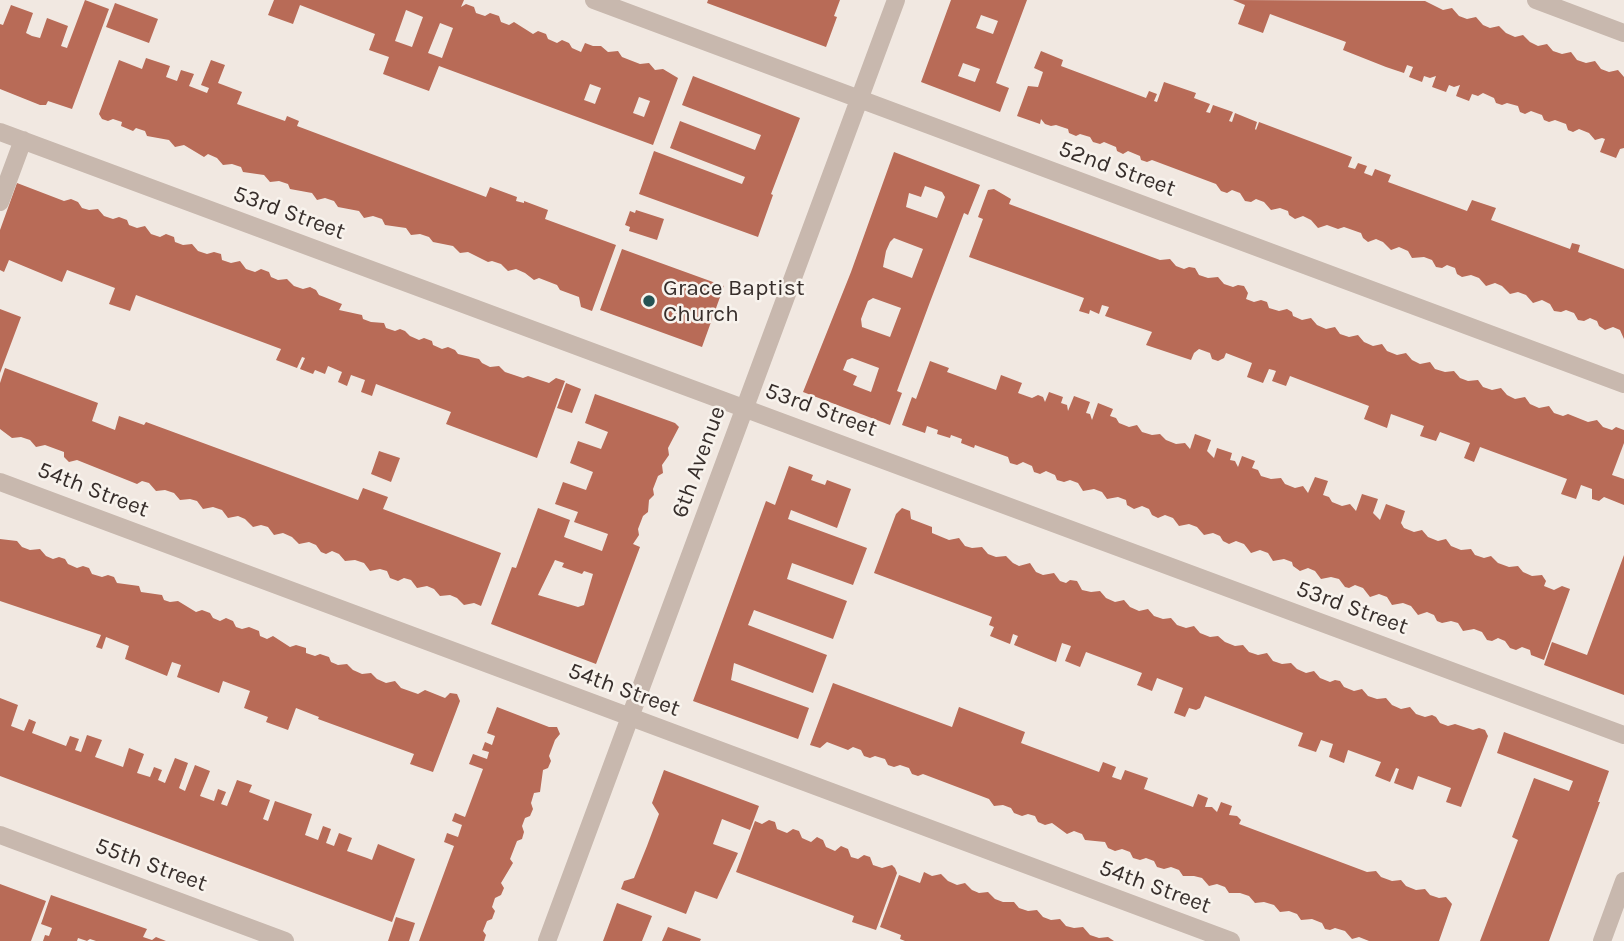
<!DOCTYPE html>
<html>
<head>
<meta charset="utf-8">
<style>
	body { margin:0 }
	canvas { display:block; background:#f1e8e1 }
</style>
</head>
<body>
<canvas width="1624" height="941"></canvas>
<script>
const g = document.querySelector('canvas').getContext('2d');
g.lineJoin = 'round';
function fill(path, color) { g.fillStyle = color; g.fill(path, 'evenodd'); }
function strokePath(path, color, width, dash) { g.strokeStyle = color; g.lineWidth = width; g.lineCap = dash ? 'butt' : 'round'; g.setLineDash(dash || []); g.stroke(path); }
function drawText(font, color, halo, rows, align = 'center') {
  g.font = font + ' Karla,sans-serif'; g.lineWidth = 5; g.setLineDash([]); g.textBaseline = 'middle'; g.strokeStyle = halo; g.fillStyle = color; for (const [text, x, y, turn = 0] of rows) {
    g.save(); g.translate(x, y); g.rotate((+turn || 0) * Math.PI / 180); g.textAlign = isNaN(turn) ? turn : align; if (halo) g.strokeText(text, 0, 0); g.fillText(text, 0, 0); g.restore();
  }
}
const building = new Path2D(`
	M85 0 109 9 72 109 48 101 46 105H40L0 89V24L3 25 11 5 33 13 26 33 32 36 40 38 47 18 68 26 61 46 67 48Z
	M274 0H464L461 7 466 4 474 7 476 13 485 16 490 13 499 16 501 22 509 25 514 22 533 34 538 31 546 34 548 39 557 43 562 40 569 43 572 48 581 52 585 43 593 46H601L608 52 618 51 622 57 640 64 649 63 655 70 663 69 678 78 653 145 439 66 429 91 383 74 389 57 369 50 375 34 300 5 293 24 268 15ZM406 10 423 17 412 47 395 41ZM440 23 453 28 442 58 428 53ZM590 84 601 88 595 104 584 100ZM639 97 650 101 644 117 633 113Z
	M708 0H840L834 16 837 17 826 47 707 3Z
	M951 0H1027L996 83 1009 88 1000 112 921 82ZM981 15 998 21 993 34 976 28ZM963 63 980 69 975 82 958 76Z
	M1233 0 1425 1 1443 10 1452 8 1459 16 1467 19 1476 17 1483 25 1490 28 1499 26 1506 33 1515 37 1523 35 1530 42 1538 46 1547 44 1553 51 1562 54 1571 52 1577 60 1586 63 1595 61 1601 69 1609 72 1618 70 1624 77V148L1620 149 1616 158 1600 152 1605 139 1602 138 1595 140 1589 133 1579 129 1573 132 1568 130 1566 124 1555 120 1549 122 1544 120 1542 115 1531 111 1525 114 1520 112 1518 106 1507 103 1502 105 1496 103 1494 98 1483 93 1478 96 1472 94 1469 101 1456 96 1460 85 1454 87 1449 85 1446 92 1432 87 1436 76 1430 78 1424 76 1422 82 1409 77 1413 67 1407 65 1404 73 1386 67 1343 50 1346 42 1270 14 1263 33 1238 24 1245 5Z
	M115 3 158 19 149 43 106 27Z
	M1041 51 1063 60 1061 66 1085 75 1146 98 1149 91 1157 94 1154 101 1157 102 1164 82 1196 93 1194 98 1210 104 1206 112 1210 113 1213 105 1233 112 1229 121 1232 122 1235 113 1257 122 1255 129 1256 130 1259 122 1352 157 1348 167 1355 169 1358 163 1367 166 1364 173 1372 176 1375 169 1391 175 1388 182 1467 211 1472 200 1496 208 1491 220 1570 249 1572 243 1580 245 1578 252 1624 269V339L1620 330 1613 327 1605 330 1599 326 1597 321 1590 318 1584 321 1578 320 1574 313 1566 310 1561 312 1554 311 1550 304 1542 300 1533 303 1526 295 1518 292 1510 294 1502 286 1495 283 1486 286 1479 278 1471 275 1462 277 1457 274 1455 268 1447 265 1442 268 1436 267 1432 260 1424 257 1412 258 1408 251 1399 247 1391 250 1383 242 1376 239 1368 242 1363 238 1361 233 1344 227 1338 229 1327 225 1318 228 1311 220 1303 216 1295 219 1289 215 1288 211 1280 208 1271 210 1264 202 1256 199 1251 202 1245 201 1240 193 1232 190 1227 193 1221 191 1216 184 1152 160 1147 162 1141 160 1140 156 1128 151 1123 154 1117 151 1116 147 1104 142 1100 144 1093 142 1090 137 1080 134 1076 136 1069 133 1068 129 1056 125 1051 126 1045 124 1041 119 1040 124 1017 116 1028 86 1038 87 1043 72 1034 68Z
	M146 58 170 66 166 77 177 81 181 70 194 74 189 86 207 93 209 88 201 85 211 60 225 65 218 83 242 92 237 104 285 121 287 116 299 121 297 126 486 197 490 187 517 197 516 201 524 203V201L548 210 545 219 616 245 592 311 581 307 579 297 560 290 557 285 539 278 534 280 525 273 516 269 508 271 501 264 492 261 488 262 468 252 460 253 453 246 433 242 429 237 420 234 411 235 406 228 385 225 382 219 373 216 364 218 359 211 338 207 334 201 325 198 317 200 312 193 290 189 288 184 279 181 270 182 264 175 243 172 241 167 232 164 223 165 217 158 208 154 204 157 184 145 175 147 169 140 147 136 145 131 136 128 133 131 121 126 122 122 113 119 108 121 102 119 99 114 119 60 142 69Z
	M693 76 800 118 771 194 773 195 758 237 639 194 654 151 742 184 745 177 670 148 680 121 755 150 761 135 682 105Z
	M894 152 980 185 968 215 964 213 930 302 897 391 902 393 890 425 803 392 851 272ZM925 186 942 192 945 197 937 218 906 207 909 193 921 197ZM894 238 923 249 912 278 883 267 886 251 890 242ZM873 298 901 308 890 337 862 327 861 319 868 301ZM852 358 879 368 871 392 853 385 857 376 843 370 847 360Z
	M17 183 64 201 71 199 78 202 82 208 89 210 98 209 104 216 113 219 119 217 127 220 129 225 137 228 145 226 151 234 160 237 166 234 174 237 175 242 183 245 192 244 198 251 207 254 214 252 221 254 222 260 231 263 240 261 246 269 255 272 261 269 269 272 271 277 278 280 287 279 294 286 303 289 310 287 316 290 319 295 342 304 339 310 362 315 363 319 371 322 384 323 386 328 395 331 400 329 405 331 410 336 419 340 424 338 432 341 433 345 442 349 448 347 455 350 458 354 479 359 482 363 490 367 499 366 505 372 523 378 528 376 549 383 556 378 565 381 537 458 446 424 451 412 376 384 372 396 361 392 365 380 351 375 347 386 338 382 342 372 328 366 325 374 315 370 313 374 300 369 305 358 302 357 297 368 276 360 281 349 136 295 130 311 109 304 115 288 67 270 62 282 9 260 4 272 0 270V230Z
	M994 189 1011 199 1009 204 1160 260 1170 259 1176 266 1184 269 1189 267 1195 268 1199 275 1208 278 1218 277 1224 284 1233 287 1238 285 1244 286 1248 293 1246 299 1254 302 1261 300 1267 302 1269 308 1279 311 1287 309 1292 312 1293 316 1302 320 1311 318 1317 325 1326 329 1335 327 1340 334 1349 337 1358 335 1364 342 1373 346 1382 344 1387 351 1397 355 1406 353 1412 360 1420 364 1430 362 1435 369 1445 372 1454 371 1460 378 1468 381 1478 380 1483 387 1492 390 1501 388 1507 395 1515 399 1525 397 1530 404 1539 408 1549 406 1554 413 1563 416 1568 414 1588 422 1597 420 1603 427 1612 430 1616 427 1624 430V443L1612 475 1624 479V505L1604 497 1599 501 1592 499V489L1581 485 1576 499 1561 494 1567 479 1480 447 1474 462 1464 458 1470 443 1440 432 1436 441 1420 436 1424 426 1391 414 1387 428 1364 419 1369 406 1290 376 1286 386 1272 381 1276 371 1273 370 1269 369 1263 383 1247 377 1252 363 1226 353 1224 358 1218 361 1212 359 1210 353 1199 349 1194 353 1191 360 1146 345 1152 332 1105 316 1109 307 1102 305 1099 314 1090 310 1089 314 1079 311 1084 298 969 257 983 219 978 217 988 190Z
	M636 210 664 219 657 240 629 231 630 227 625 225 630 211 635 213Z
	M622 249 724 286 702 347 600 310Z
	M0 309 21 317 0 373Z
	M930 361 949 368 947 372 996 390 1001 375 1022 383 1018 393 1032 398 1038 395 1043 397 1045 402 1049 392 1063 397 1061 403 1067 405 1068 411 1074 396 1090 402 1086 413 1090 414 1092 420 1098 403 1113 409 1110 416 1116 418 1119 423 1129 427 1137 425 1142 432 1152 435 1160 434 1166 440 1176 444 1185 443 1190 449 1195 434 1211 440 1207 451 1214 458 1217 448 1232 453 1230 460 1235 461 1238 467 1242 456 1255 461 1252 468 1258 470 1261 476 1271 479 1281 478 1285 484 1295 488 1303 486 1308 493 1315 477 1328 481 1323 495 1329 497 1332 502 1342 506 1350 504 1356 511 1362 494 1378 499 1373 513 1380 520 1386 504 1405 511 1401 523 1404 528 1414 532 1422 530 1428 537 1438 541 1446 539 1451 546 1461 550 1471 549 1475 555 1484 558 1491 556 1498 563 1509 567 1518 566 1523 572 1532 576 1542 575 1546 581 1544 586 1554 590 1562 586 1570 589 1544 660 1531 655 1530 650 1522 647 1516 650 1510 648 1505 641 1498 638 1492 641 1487 640 1482 632 1474 629 1463 631 1458 623 1451 621 1442 623 1437 621 1434 615 1427 612 1418 615 1411 606 1403 603 1392 605 1387 597 1379 594 1370 597 1363 588 1355 585 1349 588 1345 587 1339 579 1331 577 1321 579 1315 571 1308 568 1300 571 1293 566 1292 562 1284 559 1273 561 1268 553 1260 550 1251 553 1244 544 1236 541 1229 544 1223 541 1220 536 1213 533 1204 535 1197 527 1189 524 1179 526 1173 518 1165 515 1158 518 1152 515 1149 509 1142 506 1134 509 1127 505 1126 500 1118 497 1107 499 1102 492 1094 489 1083 491 1078 483 1070 480 1064 482 1057 480 1055 475 1046 471 1040 474 1034 472 1032 466 1023 462 1017 465 1010 463 1008 457 975 445 974 448 961 443 962 439 951 435 950 438 937 434 938 430 927 426 925 433 902 425 912 397 916 399Z
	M5 368 98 403 92 421 115 430 119 416 144 425 146 422 358 500 363 488 388 497 383 509 501 553 481 606 474 603 464 605 457 598 450 595 440 596 434 589 427 586 417 588 411 580 404 578 398 581 390 578 387 571 380 569 370 571 364 563 355 560 345 561 339 554 332 551 326 554 321 552 316 545 309 542 299 544 292 537 283 533 274 535 268 527 261 525 253 527 245 519 238 516 228 518 222 510 213 507 203 509 197 501 190 499 180 500 174 493 165 490 156 491 149 483 142 481 137 484 77 460 69 462 64 457V452L45 445 36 447 30 440 21 437 12 438 0 429V383Z
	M566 383 581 389 572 413 557 408Z
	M595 394 675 423 679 427 668 448 669 455 662 465 663 473 658 476 653 489 654 495 649 500 648 512 643 516 638 529 639 535 633 544 640 547 596 664 491 624 512 567 516 568 538 508 570 520 564 537 602 551 608 534 574 522 578 512 555 504 563 482 586 490 593 472 570 463 578 441 601 449 608 432 585 423ZM555 560 564 563 562 567 582 574 584 571 593 574 584 605 578 607 538 595Z
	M379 451 400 458 391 482 371 474Z
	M789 466 813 475 811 480 825 485 827 480 851 489 837 528 791 510 788 519 867 548 853 585 792 563 787 579 847 601 833 639 754 610 748 625 827 655 813 693 734 663 731 680 809 708 798 739 693 701 766 501 775 505Z
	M902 508 910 511 911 519 932 527V533L949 540 959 538 965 546 972 548 982 547 988 554 996 557 1006 556 1013 563 1019 566 1030 563 1036 572 1043 575 1054 573 1060 581 1066 583 1070 580 1077 581 1082 590 1091 592 1100 591 1106 598 1115 602 1124 600 1130 607 1139 611 1148 609 1154 616 1163 619 1171 618 1177 625 1186 628 1194 626 1200 633 1210 637 1218 636 1225 642 1235 646 1243 645 1249 652 1258 655 1267 653 1273 661 1282 664 1291 663 1297 669 1306 673 1314 671 1320 678 1330 682 1335 680 1340 681 1344 687 1354 691 1362 689 1368 696 1377 699 1386 698 1392 705 1401 709 1410 707 1416 714 1425 717 1432 715 1436 717 1440 723 1448 726 1455 724 1473 730 1479 728 1485 730 1488 736 1461 807 1446 802 1451 788 1418 776 1413 790 1394 783 1399 769 1396 768 1390 782 1375 776 1381 762 1348 750 1344 763 1329 757 1333 744 1321 740 1316 752 1298 746 1303 733 1205 696 1200 708 1196 710 1189 708 1185 717 1174 713 1183 688 1157 678 1152 691 1137 685 1142 673 1086 652 1080 667 1065 661 1071 646 1062 643 1056 662 1014 645 1018 636 1013 634 1010 644 990 636 994 627 989 625 992 617 874 573 896 514Z
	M0 539 17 541 22 547 30 550 40 549 46 556 53 559 59 557 65 559 68 564 77 568 83 566 89 568 92 574 102 577 108 575 114 577 117 583 139 586 141 592 162 595 164 600 170 602 178 601 196 612 202 610 210 613 213 618 220 621 226 618 233 621 236 627 242 629 249 627 259 631 260 636 267 639 273 636 290 647 296 645 306 648V653L315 656 320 654 329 657 331 662 338 665 347 664 353 670 362 674 371 673 377 679 386 683 395 681 401 688 418 694 425 690 445 698 450 693 457 694 460 701 433 772 410 764 414 754 318 719 319 717 296 708 288 730 266 722 268 717 244 708 250 691 223 681 219 693 177 677 181 665 172 662 167 676 125 659 129 646 106 637 102 649 96 647 101 635 0 601Z
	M1624 555V695L1544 665 1552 642 1587 655Z
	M833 683 952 727 959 707 1025 732 1021 743 1099 772 1103 762 1116 767 1112 777 1121 780 1125 770 1148 778 1144 789 1193 807 1198 794 1208 798 1205 807H1212L1217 812 1221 802 1232 806 1229 815 1237 816 1241 820 1239 824 1367 872 1376 871 1381 877 1392 881 1401 880 1406 886 1416 890 1425 889 1430 895 1439 898 1446 897 1452 904 1439 941H1369L1359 937 1352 939 1345 931 1335 928 1330 930 1325 929 1322 923 1312 919 1301 920 1297 914 1289 911 1280 912 1274 905 1264 902 1255 903 1249 896 1240 893H1229L1225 887 1217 884 1209 886 1202 878 1194 876H1183L1179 870 1171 867 1164 869 1157 867 1154 861 1146 858 1140 860 1133 858 1130 852 1122 849 1115 851 1108 848 1105 842 1085 840 1082 834 1074 831 1067 834 1052 823 1045 825 1038 822 1035 816 1028 814 1022 816 1014 813 1011 808 1003 805 994 806 989 799 923 774 918 776 912 774 909 768 900 765 894 767 888 765 885 759 875 756 870 758 864 756 861 750 853 747 848 750 827 742 820 748 810 745Z
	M0 698 18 705 11 726 24 731 29 719 36 722 32 733 66 746 70 736 79 739 75 750 81 752 87 735 102 740 95 757 123 767 129 748 144 754 137 773 150 777 154 767 162 770 158 780 165 783 175 758 188 763 179 788 185 791 195 765 210 771 200 796 214 801 218 789 226 792 221 804 227 806 237 780 252 785 249 792 270 800 263 819 268 821 275 801 312 814 305 835 318 840 323 826 331 829 326 843 334 846 339 833 352 838 347 851 367 858 372 860 378 844 415 859 392 922 0 776Z
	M497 707 549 727H557L560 734 555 740 549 756 551 761 548 768 543 770 540 792 534 793 531 803 533 809 530 816 525 818 522 826 524 832 522 839 517 841 510 859 513 863 501 883 504 888 501 895 495 898 492 907 495 911 492 919 487 921 483 931 486 935 484 941H419L454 846 444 842 447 833 458 837 462 825 452 821 455 813 465 817 483 769 469 764 473 754 487 759 489 752 482 750 485 742 492 745 495 736 487 733Z
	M1504 732 1609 771 1598 802H1600L1549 941H1480L1518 840 1512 837 1534 778 1569 791 1573 781 1497 753Z
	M664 770 759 806 750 830 722 819 713 844 738 853 717 899 695 891 686 914 621 889 624 881 634 878 647 846 659 814 652 803Z
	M769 820 775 822 777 829 787 833 793 829 799 831 802 838 811 842 817 837 823 840 826 847 835 851 841 846 848 849 851 857 858 859 864 855 870 857 873 865 882 868 892 865 895 868 897 873 876 930 852 922 854 916 736 872 755 821 762 824Z
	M924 872 932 876 941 874 948 881 957 885 965 883 972 890 979 893 988 892 995 899 1003 902H1014L1019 908 1028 911 1037 910 1043 917 1051 920 1060 919 1066 926 1074 928 1083 927 1090 935 1099 938 1108 937 1114 941H905L900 939 901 935 880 927 899 875 920 883Z
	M0 884 46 901 31 941H0Z
	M51 895 147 929 143 937 152 940 156 937 166 941H96L90 939 87 941 78 938 77 941H43L45 935 49 936 52 928 41 924Z
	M617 903 652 916 642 941H603Z
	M396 917 415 923 409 941H388Z
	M668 927 701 939 700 941H662Z`);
const minor = new Path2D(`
	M594 0 1624 384
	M1536 0 1624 33
	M0 132 1624 735
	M0 202 23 140
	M0 482 1231 941
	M0 835 285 941
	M547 941 896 0
	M1602 941 1624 881`);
const markers = [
	[649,301,7,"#255354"]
];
const streetNames = [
	["52nd Street",1117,169,20],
	["53rd Street",289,213,20],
	["53rd Street",821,410,20],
	["6th Avenue",699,462,-70],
	["54th Street",93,490,21],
	["53rd Street",1352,608,20],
	["54th Street",624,690,20],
	["55th Street",151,865,20],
	["54th Street",1155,887,20]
];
const poiNames = [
	["Grace Baptist",663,288],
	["Church",663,314]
];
fill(building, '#b86b57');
strokePath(minor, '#c8b8ae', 18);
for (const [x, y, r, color] of markers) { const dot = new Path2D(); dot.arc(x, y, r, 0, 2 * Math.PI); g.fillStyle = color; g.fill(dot); strokePath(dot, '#f8f3ed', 2.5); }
drawText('23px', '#372e2b', '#f8f3ed', streetNames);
drawText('23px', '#372e2b', '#f8f3ed', poiNames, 'left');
</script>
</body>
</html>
